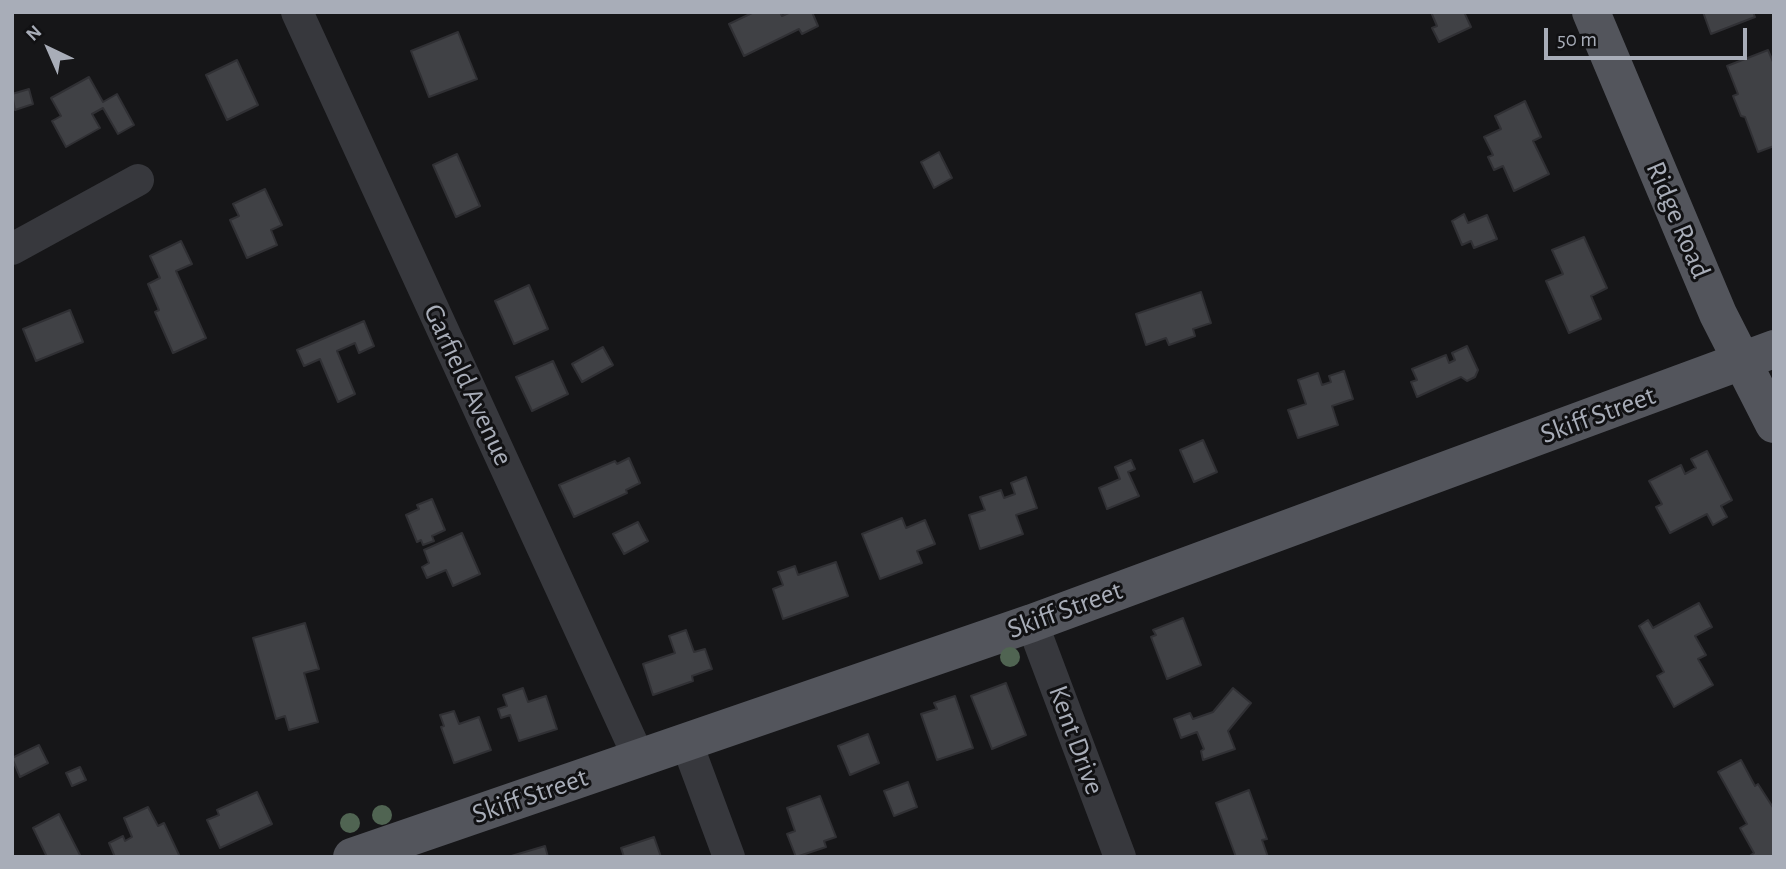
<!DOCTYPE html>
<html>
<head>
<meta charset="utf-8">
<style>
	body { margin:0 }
	#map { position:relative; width:1786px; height:869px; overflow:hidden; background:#161618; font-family:"Alegreya Sans",sans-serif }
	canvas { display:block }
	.frame { position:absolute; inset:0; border:14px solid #a8adb8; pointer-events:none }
	.north { position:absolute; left:14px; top:14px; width:70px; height:70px; -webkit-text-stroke:5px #111113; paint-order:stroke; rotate:316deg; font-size:19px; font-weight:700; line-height:28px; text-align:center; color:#a8adb8 }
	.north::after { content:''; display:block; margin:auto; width:24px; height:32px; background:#a8adb8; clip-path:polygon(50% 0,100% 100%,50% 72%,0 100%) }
	.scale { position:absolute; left:1544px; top:28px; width:203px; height:32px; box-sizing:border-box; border:4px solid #a8adb8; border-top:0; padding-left:9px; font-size:21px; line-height:24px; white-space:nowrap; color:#a8adb8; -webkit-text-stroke:5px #111113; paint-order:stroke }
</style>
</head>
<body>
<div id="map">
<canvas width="1786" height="869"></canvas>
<div class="frame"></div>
<div class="north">N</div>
<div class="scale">50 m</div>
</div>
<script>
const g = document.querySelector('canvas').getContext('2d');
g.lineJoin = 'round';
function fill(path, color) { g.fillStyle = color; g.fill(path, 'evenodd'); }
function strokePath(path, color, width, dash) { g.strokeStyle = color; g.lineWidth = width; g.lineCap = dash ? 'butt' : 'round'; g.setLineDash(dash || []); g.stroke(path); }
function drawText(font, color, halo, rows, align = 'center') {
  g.font = font + ' "Alegreya Sans",sans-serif'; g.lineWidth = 6; g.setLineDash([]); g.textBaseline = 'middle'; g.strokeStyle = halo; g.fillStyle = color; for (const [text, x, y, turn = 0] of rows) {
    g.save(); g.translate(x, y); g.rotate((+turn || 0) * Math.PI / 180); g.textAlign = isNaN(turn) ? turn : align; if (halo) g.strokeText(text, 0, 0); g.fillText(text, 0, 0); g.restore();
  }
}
const building = new Path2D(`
	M754 12H780L782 16 791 12H812L818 26 802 34 799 29 744 56 729 24Z
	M1431 12H1464L1471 27 1439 42 1432 28 1437 26Z
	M1703 12H1753L1755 17 1711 34Z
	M458 32 477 79 429 97 411 51Z
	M1768 50 1774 64V146L1758 152 1745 117 1741 116 1733 96 1738 94 1727 66Z
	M237 60 258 105 227 120 206 75Z
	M89 77 103 102 117 94 134 125 118 134 103 108 92 114 100 128 66 147 52 121 61 116 51 98Z
	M29 89 33 104 15 110 12 94Z
	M1525 101 1541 137 1533 141 1549 174 1514 191 1503 166 1494 170 1488 157 1493 155 1484 137 1501 129 1495 116Z
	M939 152 952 178 934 188 921 162Z
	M457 154 480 206 456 217 433 165Z
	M265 189 282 225 271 230 277 245 247 258 230 220 239 216 233 204Z
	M1464 214 1468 223 1487 215 1497 239 1474 248 1471 241 1462 245 1452 221Z
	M1584 237 1607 288 1591 296 1601 319 1569 333 1546 281 1563 274 1552 250Z
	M181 241 192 264 176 271 206 338 173 353 155 312 159 310 148 284 160 278 150 256Z
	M529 285 548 329 514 344 495 301Z
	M1201 292 1211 323 1193 329 1195 336 1169 345 1166 338 1146 345 1136 314Z
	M70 310 83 342 36 361 23 329Z
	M364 321 374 346 359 353 355 343 337 351 355 394 338 402 320 359 304 366 297 350Z
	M1467 346 1478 370 1475 377 1467 381 1461 377 1417 397 1411 382 1417 380 1412 369 1446 355 1449 363 1455 360 1452 353Z
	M603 347 613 365 582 382 572 364Z
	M553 361 568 394 532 411 516 377Z
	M1344 371 1353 399 1332 406 1338 425 1298 438 1288 410 1306 404 1298 380 1318 373 1322 385 1331 382 1329 376Z
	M1203 440 1217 472 1194 482 1180 450Z
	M1707 451 1732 500 1721 506 1727 517 1713 525 1707 514 1670 533 1656 507 1662 504 1649 481 1681 465 1685 474 1696 468 1691 459Z
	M629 458 640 483 626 490 627 493 574 517 559 485 615 461 617 464Z
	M1131 460 1135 469 1128 472 1139 496 1107 509 1099 488 1120 479 1115 467Z
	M1026 477 1037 508 1016 515 1023 534 980 549 969 515 985 510 980 497 1001 490 1004 498 1015 494 1011 483Z
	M432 499 445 530 432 536 434 541 423 545 421 540 417 542 406 515 419 509 417 505Z
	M902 518 906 528 925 520 935 544 917 551 922 563 880 579 862 534Z
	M638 522 648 541 624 554 613 534Z
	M462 533 480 574 453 586 446 570 427 578 422 567 429 563 424 550Z
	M836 562 848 596 783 619 773 589 783 585 778 572 795 566 798 575Z
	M1699 603 1712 627 1695 636 1706 655 1698 659 1713 685 1674 707 1657 676 1664 672 1639 626 1648 620 1653 628Z
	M1183 618 1201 665 1167 679 1151 637 1156 635 1153 630Z
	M305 623 319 669 304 673 318 722 289 730 285 716 276 719 253 638Z
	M686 630 694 652 705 649 712 669 692 676 693 681 653 695 643 664 675 653 669 636Z
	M1006 683 1026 735 992 749 971 696Z
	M523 688 528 702 546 696 557 729 519 741 510 715 501 718 498 709 507 706 503 695Z
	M1233 688 1251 703 1228 731 1235 749 1203 760 1201 751 1204 749 1197 732 1181 738 1174 719 1190 713 1193 719 1213 712Z
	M955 696 973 748 937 760 921 714 937 709 934 703Z
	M454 711 459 724 479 717 491 750 454 763 441 727 444 726 440 715Z
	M868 734 879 763 850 775 838 746Z
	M39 745 48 763 20 777 12 758Z
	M1741 760 1755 786 1758 784 1774 809V857H1748L1754 853 1740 828 1747 824 1718 772Z
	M80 767 86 780 72 786 66 773Z
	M908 782 917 807 894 816 884 791Z
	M1249 790 1267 839 1262 840 1268 857H1236L1216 803Z
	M257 792 272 824 220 848 207 820 219 815 217 810Z
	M820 796 836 837 824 841 826 847 796 857 787 834 795 831 787 808Z
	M148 807 158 826 164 823 180 857H115L109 843 123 836 125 841 132 837 124 818Z
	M59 814 81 857H47L33 828Z
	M654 837 661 857H624L621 848Z
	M545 846 548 857H508Z`);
const minor = new Path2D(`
	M297 12 639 758
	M12 249 138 180
	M1032 623 1120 857
	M686 741 729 857`);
const major = new Path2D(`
	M1591 12 1718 314 1774 424
	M352 857 1032 623 1774 349`);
const trees = [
	[1010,657],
	[382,815],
	[350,823]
];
const streetNames = [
	["Ridge Road",1678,220,67],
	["Garfield Avenue",468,385,65],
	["Skiff Street",1598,415,-20],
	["Skiff Street",1065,610,-20],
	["Kent Drive",1076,740,70],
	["Skiff Street",530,796,-19]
];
fill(building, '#404145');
strokePath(building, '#303034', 2);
strokePath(minor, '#37383d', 32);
strokePath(major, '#53555c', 38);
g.fillStyle = '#506452';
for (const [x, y] of trees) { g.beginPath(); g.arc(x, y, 10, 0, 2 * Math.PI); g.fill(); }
drawText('28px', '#a8adb8', '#111113', streetNames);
</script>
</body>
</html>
